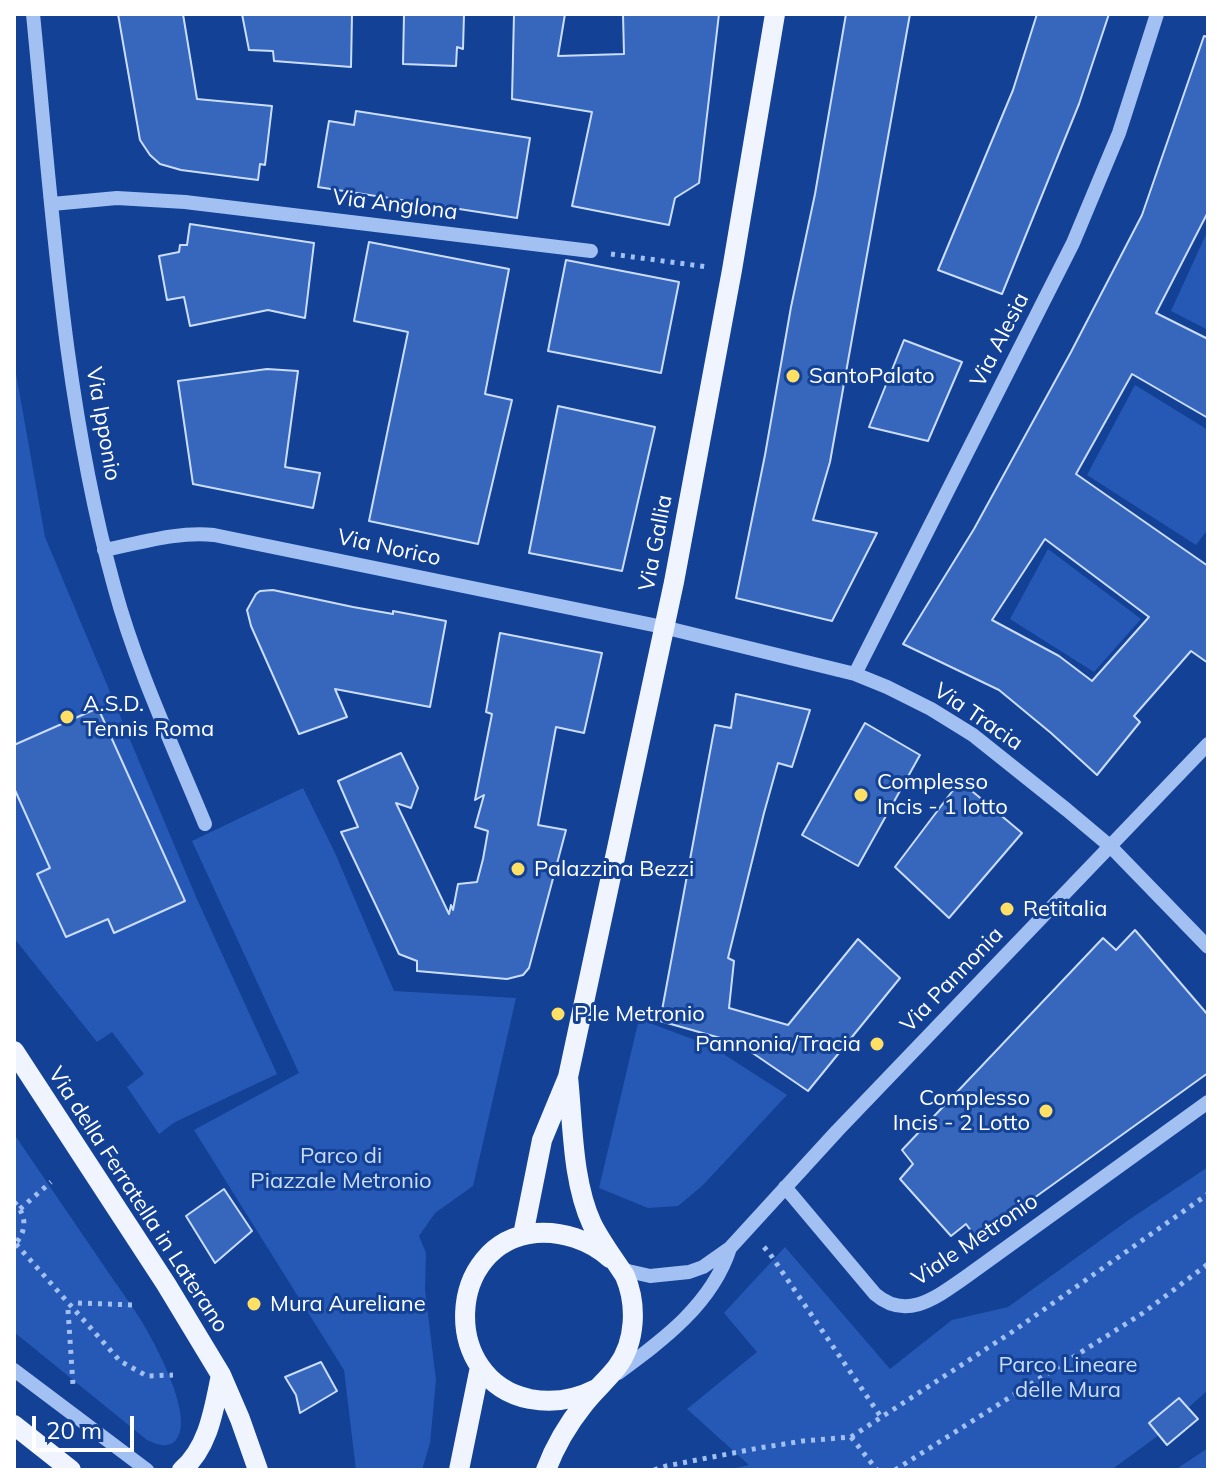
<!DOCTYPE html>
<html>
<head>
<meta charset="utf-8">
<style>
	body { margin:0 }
	#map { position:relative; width:1222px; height:1484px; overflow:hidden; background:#134196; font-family:Mulish,sans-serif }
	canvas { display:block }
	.frame { position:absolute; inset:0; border:16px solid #fff; pointer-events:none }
	.scale { position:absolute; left:32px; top:1416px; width:102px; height:36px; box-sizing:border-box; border:4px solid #fff; border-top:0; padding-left:10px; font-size:24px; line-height:28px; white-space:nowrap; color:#fff; -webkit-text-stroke:6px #134196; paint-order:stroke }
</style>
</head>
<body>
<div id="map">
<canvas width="1222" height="1484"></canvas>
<div class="frame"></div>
<div class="scale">20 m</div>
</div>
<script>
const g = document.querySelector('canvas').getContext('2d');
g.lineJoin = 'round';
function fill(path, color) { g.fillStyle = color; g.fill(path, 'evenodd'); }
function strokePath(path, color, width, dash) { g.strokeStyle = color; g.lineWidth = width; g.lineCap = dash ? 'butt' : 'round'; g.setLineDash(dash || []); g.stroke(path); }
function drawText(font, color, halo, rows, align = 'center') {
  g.font = font + ' Mulish,sans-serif'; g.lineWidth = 6; g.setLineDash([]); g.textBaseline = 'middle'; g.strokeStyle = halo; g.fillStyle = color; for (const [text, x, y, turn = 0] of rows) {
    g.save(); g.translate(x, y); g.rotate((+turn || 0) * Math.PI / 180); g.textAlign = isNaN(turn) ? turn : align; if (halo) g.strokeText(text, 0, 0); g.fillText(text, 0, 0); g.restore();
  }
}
const green = new Path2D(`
	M1208 230V330L1171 311Z
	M14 362 45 537 196 897 277 1074 175 1122 159 1134 127 1087 144 1074 112 1032 97 1042 14 938Z
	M1135 385 1208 430V529L1196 545 1087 475Z
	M1048 549 1141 619 1094 672 1010 619Z
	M303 788 335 853 394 991 516 998 473 1186 435 1213 419 1236 426 1253 425 1290 436 1380 430 1443 422 1470H356L344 1370 194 1130 299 1073 192 841Z
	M639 1019 711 1046 787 1095 703 1185 678 1206 648 1208 599 1188Z
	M14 1134C44 1178 74 1222 104 1266 117 1286 133 1306 145 1327 157 1348 196 1420 175 1441 166 1449 156 1444 147 1440L14 1332Z
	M1208 1167V1390L1188 1408 1179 1399 1149 1422 1159 1435 1111 1470H727L749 1465 687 1409 757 1352 724 1313 785 1247 890 1369 952 1320 1008 1307 1130 1219Z
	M1208 1448V1470H1175Z`);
const building = new Path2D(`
	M118 14H183L197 99 272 106 265 165 260 164 258 180 181 170 160 164 150 155 140 140Z
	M242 14H352L351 67 274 61 273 51 249 50Z
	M404 14H464L463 49 457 47 456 66 403 64Z
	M514 14H565L558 56 624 54 623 14H719L699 183 675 198 669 225 572 206 592 112 512 99Z
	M846 14H910L830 462 813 520 877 533 832 621 736 598 765 455 791 307 815 194Z
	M1037 14H1109L1079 104 1002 294 938 270 1013 90Z
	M1204 36 1208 37V212L1156 313 1208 339V418L1132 374 1076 474 1208 566V663L1191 651 1134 716 1140 722 1097 775 1051 733 999 690 903 644 974 529 1071 352 1142 215ZM1045 539 1149 617 1092 681 1059 656 992 620Z
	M356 111 530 138 517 218 318 187 329 121 354 125Z
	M190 224 314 243 305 318 268 310 190 326 184 297 167 300 159 256 179 252 180 245H187Z
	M369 242 509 269 485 394 512 400 478 544 369 521 408 332 354 321Z
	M566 260 679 282 661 373 548 351Z
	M904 340 962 362 928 441 869 427Z
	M267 369 298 371 285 467 320 473 313 508 193 484 178 381Z
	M558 406 655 427 622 571 529 553Z
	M273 590 353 607 393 614V611L446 621 430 707 335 689 347 717 299 734 251 626 247 610 256 594 260 591Z
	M500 633 602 653 584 733 556 727 538 825 566 830 529 968 523 975 507 979 417 971V961L399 954 341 832 358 827 338 781 401 753 418 788 411 808 396 803 449 914 451 905 453 910 458 884 477 882 483 859 488 831 475 827 484 795 475 800 492 714 486 712Z
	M736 694 810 710 792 767 778 763 764 813 728 958 734 961 729 1008 788 1025 858 939 900 978 808 1091 738 1043 660 1021 715 725 731 728Z
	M98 708 185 901 114 933 108 919 66 937 37 874 50 868 14 788V745Z
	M865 723 920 755 858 866 802 835Z
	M960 781 1022 833 949 918 895 867Z
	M1135 930 1208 1015V1073L977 1239 966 1224 951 1236 900 1179 913 1164 902 1150 1103 938 1116 950Z
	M224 1189 252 1231 215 1263 186 1216Z
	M321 1362 337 1391 300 1413 296 1395 285 1377Z
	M1179 1398 1198 1419 1167 1445 1149 1423Z`);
const path = new Path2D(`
	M611 254 708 267
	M14 1202C27 1215 27 1231 15 1244
	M20 1209 51 1182
	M16 1244 120 1361 147 1376 173 1375
	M764 1247 770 1254 881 1417
	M78 1303 135 1305
	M68 1310 73 1385
	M851 1437 877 1470
	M654 1470 666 1466 759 1448 803 1441 851 1437 1012 1332 1208 1194
	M895 1470 1143 1313 1208 1264`);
const minor = new Path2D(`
	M33 14C52 205 63 400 114 586 136 668 173 746 205 824
	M52 204 117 198 185 202 591 251
	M104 550C140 543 178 531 214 535L663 627 855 674 887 687 931 709 973 735 1067 810 1111 847 1208 947
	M855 674 1073 243 1119 133 1157 14
	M785 1187 875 1294C907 1322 938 1296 967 1276L1208 1102
	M619 1266 628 1271 650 1276 689 1272 703 1267 730 1248 837 1131 1208 744
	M14 1370 147 1470
	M618 1373C663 1340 712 1304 730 1248`);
const major = new Path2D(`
	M14 1051 166 1284 221 1375 240 1419 258 1470
	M523 1235 542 1140 568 1077 674 582 732 270 775 14
	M596 1389C575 1400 553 1403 530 1399 440 1381 445 1242 536 1233 562 1231 590 1240 610 1258
	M14 1425 71 1470
	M182 1470C209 1447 214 1408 221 1375
	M459 1470 480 1367
	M546 1470C555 1446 568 1424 584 1404 594 1391 607 1380 617 1367 636 1342 637 1304 625 1276 614 1259 601 1242 592 1224 572 1181 573 1124 568 1077`);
const markers = [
	[793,376,8,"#ffe065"],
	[67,717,8,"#ffe065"],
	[861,795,8,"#ffe065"],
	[518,869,8,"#ffe065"],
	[1007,909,8,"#ffe065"],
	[558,1014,8,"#ffe065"],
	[877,1044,8,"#ffe065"],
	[1046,1111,8,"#ffe065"],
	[254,1304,8,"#ffe065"]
];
const streetNames = [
	["Via Anglona",395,205,7],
	["Via Alesia",1000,340,-63],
	["Via Ipponio",103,424,80],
	["Via Gallia",656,543,-79],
	["Via Norico",389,548,12],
	["Via Tracia",978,717,34],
	["Via Pannonia",952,980,-46],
	["Via della Ferratella in Laterano",138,1200,57],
	["Viale Metronio",975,1240,-34]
];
const poiNames = [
	["SantoPalato",809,376],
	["A.S.D.",83,704],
	["Tennis Roma",83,729],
	["Complesso",877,782],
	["Incis - 1 lotto",877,807],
	["Palazzina Bezzi",534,869],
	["Retitalia",1023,909],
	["P.le Metronio",574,1014],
	["Pannonia/Tracia",861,1044,"right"],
	["Complesso",1030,1098,"right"],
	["Incis - 2 Lotto",1030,1123,"right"],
	["Mura Aureliane",270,1304]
];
const parkNames = [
	["Parco di",341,1156],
	["Piazzale Metronio",341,1181],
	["Parco Lineare",1068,1365],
	["delle Mura",1068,1390]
];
fill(green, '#2659b5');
fill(building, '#3767bc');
strokePath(building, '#cbddfd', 2);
strokePath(path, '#a3c0f3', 5, [4, 6]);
strokePath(minor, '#a3c0f3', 14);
strokePath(major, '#eff4ff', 20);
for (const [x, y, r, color] of markers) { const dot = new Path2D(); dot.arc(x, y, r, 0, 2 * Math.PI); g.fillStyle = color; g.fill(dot); strokePath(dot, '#134196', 3); }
drawText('22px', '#fff', '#134196', streetNames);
drawText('22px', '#fff', '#134196', poiNames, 'left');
drawText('22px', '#cbddfd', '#134196', parkNames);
</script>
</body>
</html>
